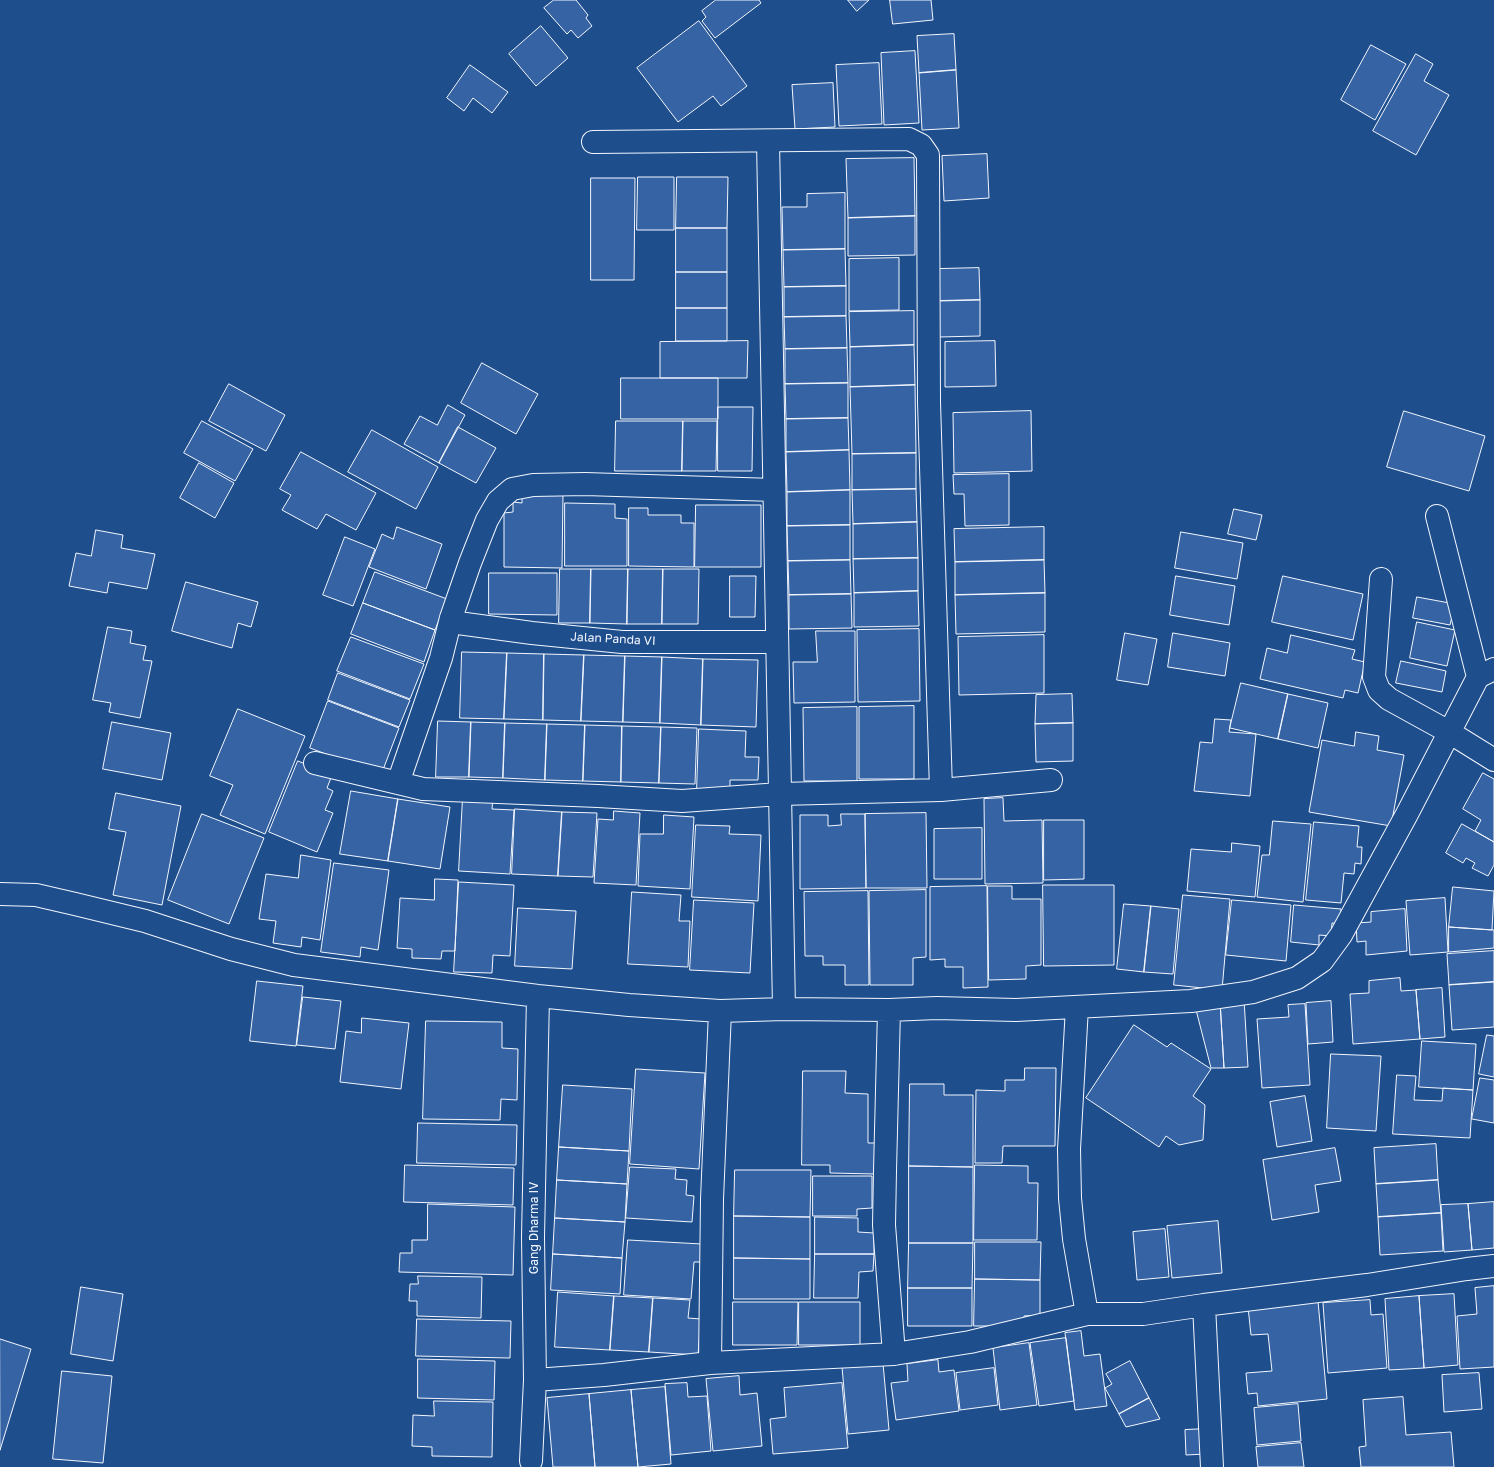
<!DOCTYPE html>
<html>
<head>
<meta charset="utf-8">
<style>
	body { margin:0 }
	canvas { display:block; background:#1f4e8c }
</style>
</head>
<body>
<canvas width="1494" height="1467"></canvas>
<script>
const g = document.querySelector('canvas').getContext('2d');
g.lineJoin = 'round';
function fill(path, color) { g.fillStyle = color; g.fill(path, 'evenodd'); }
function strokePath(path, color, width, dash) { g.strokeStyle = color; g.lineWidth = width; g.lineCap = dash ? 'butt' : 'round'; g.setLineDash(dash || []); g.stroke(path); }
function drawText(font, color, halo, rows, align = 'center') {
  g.font = font + ' "Golos Text",sans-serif'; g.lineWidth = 3; g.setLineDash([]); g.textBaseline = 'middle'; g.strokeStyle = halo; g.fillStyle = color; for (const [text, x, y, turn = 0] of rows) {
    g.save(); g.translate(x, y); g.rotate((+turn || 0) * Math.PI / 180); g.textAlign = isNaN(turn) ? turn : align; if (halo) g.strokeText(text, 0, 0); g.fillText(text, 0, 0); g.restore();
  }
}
const building = new Path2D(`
	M554 0H576L588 15 586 18 592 26 578 38 571 30 567 34 544 8Z
	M716 0H759L761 3 715 38 702 21 706 17 702 11Z
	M848 0H869L857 11Z
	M890 0H931L933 20 893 24Z
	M699 21 747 86 721 106 713 96 678 122 637 68Z
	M541 26 568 58 536 86 509 54Z
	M954 34 956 70 919 73 917 36Z
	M1371 45 1406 64 1375 120 1341 100Z
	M915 51 919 123 884 125 881 53Z
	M1416 54 1433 64 1424 81 1449 95 1416 155 1373 131Z
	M879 63 882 124 839 126 836 65Z
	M470 65 508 92 492 113 473 98 464 111 447 98Z
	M956 70 959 128 922 130 919 73Z
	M833 83 835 127 795 129 792 85Z
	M987 154 989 198 944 201 942 156Z
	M914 158 915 216 848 218 846 159Z
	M638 177H674V230H637Z
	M677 177H728L727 228H676Z
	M591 178H635L634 280H591Z
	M845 193V249L783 250 782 207H807V194Z
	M915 216V255L848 256V218Z
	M676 228H727V272H676Z
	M845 249 846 286 784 287 783 250Z
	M899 258V310L849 311V259Z
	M979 268 980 300 938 301V269Z
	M676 272H727V308H676Z
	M846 286V316L784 317V287Z
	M980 300V336L939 337 938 301Z
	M676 308H727V341H676Z
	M914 311V345L850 347 849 312Z
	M846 316 847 348 785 349 784 317Z
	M748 341 747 378H660V342Z
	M995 341 996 386 945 387V342Z
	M914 345 915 385 850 387V347Z
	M847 348 848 383 785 384V349Z
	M482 363 538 394 516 434 461 403Z
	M621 378H718V419H621Z
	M848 383V418L786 419 785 384Z
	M229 384 285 415 266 451 209 421Z
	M915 385 916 453 852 454 850 387Z
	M448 405 465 415 439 463 404 444 420 416 437 425Z
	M718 407H753L752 471H718Z
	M1031 411 1032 471 954 473 953 413Z
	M1404 411 1485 436 1469 491 1387 467Z
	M848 418 849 450 786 452V419Z
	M202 421 253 449 235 481 184 453Z
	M616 421H683L682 471H615Z
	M683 421H717L716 471H682Z
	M458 427 496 448 476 483 439 463Z
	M372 430 438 467 416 509 348 472Z
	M849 450 850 490 787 492 786 452Z
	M301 452 376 493 356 530 326 514 317 529 282 510 291 495 280 489Z
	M916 453V489L852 490V454Z
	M199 463 234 483 215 518 180 498Z
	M1009 474V525L965 526 964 494H954L953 475Z
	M916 489 917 522 853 524 852 490Z
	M850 490V525L787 526V492Z
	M563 494 562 568 504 567V513L513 512V502L522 503V495Z
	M565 503 615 504V518L627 519V566H565Z
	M696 505H761V567H695Z
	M629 508H648V515H681V523H694V567L629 566Z
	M1234 509 1262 515 1256 540 1228 534Z
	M917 522 918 558 853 559V524Z
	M850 525V560L788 561 787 526Z
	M397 527 442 544 426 589 369 567 382 534 393 539Z
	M1044 527V560L955 562 954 529Z
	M96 530 123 535 121 548 155 554 147 589 109 582 107 593 69 586 76 553 91 556Z
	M1181 532 1243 543 1237 579 1175 568Z
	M345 537 375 549 353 606 323 595Z
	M918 558V591L854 593 853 559Z
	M850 560 851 594 789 595 788 561Z
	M1044 560 1045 593 955 595V562Z
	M560 569H591L590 623H559Z
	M591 569H628L627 624 590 623Z
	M628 569H663L662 624H627Z
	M663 569H699L698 624H662Z
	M375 572 447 599 435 630 363 603Z
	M489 573H557V615L489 614Z
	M730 576H756L755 617H730Z
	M1176 576 1235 586 1229 625 1170 615Z
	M1283 576 1363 594 1353 640 1272 622Z
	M186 582 258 602 251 627 238 623 232 648 172 631Z
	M918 591 919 626 854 627V593Z
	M1045 593V632L956 634 955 595Z
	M851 594 852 628 789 629V595Z
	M1417 597 1455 604 1450 625 1413 618Z
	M363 603 435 630 424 662 351 634Z
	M1417 622 1455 630 1447 666 1410 658Z
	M108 627 132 631 130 643 146 646 143 660 152 661 140 718 109 712 111 703 93 700Z
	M919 629 920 701 858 702 857 630Z
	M816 631H855V702L794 703 793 662H817Z
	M1125 633 1157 639 1148 685 1117 680Z
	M1173 633 1230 643 1225 676 1168 667Z
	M1044 635V693L959 695 958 637Z
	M1291 635 1355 650 1352 659 1365 662 1358 693 1345 690 1343 698 1260 679 1267 648 1287 653Z
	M351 637 424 664 410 699 337 671Z
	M462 652 507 653 504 719 460 718Z
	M507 653 544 654 543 720 504 719Z
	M544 654 584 655 581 721 543 720Z
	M584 655 625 656 623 722 581 721Z
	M625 656 662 657 660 723 623 722Z
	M662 657 703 659 701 725 660 723Z
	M703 659 758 660 756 727 701 725Z
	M1401 661 1446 671 1442 692 1396 683Z
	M338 673 410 700 399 727 328 700Z
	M1241 683 1288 694 1278 739 1230 728Z
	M1072 694 1073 723 1035 724 1036 695Z
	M1288 694 1328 703 1318 748 1278 739Z
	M328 701 399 728 381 775 310 748Z
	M914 706V779H859V707Z
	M857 707V781H804L803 708Z
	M238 709 305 736 265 834 220 815 233 785 210 776Z
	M1215 719 1231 720 1229 732 1256 734 1250 796 1194 791 1200 742 1212 743Z
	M438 721 471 722 469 777H436Z
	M112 722 171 733 162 780 103 769Z
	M471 722 505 723 503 778 469 777Z
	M505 723 547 724 545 780 503 778Z
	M1073 723V761L1036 762 1035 724Z
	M547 724 585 725 583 781 545 780Z
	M585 725 622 726 621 782 583 781Z
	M622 726 661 727 659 783 621 782Z
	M661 727 697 728 695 784 659 783Z
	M699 729 746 731 745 757H759L758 780H730V791L697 790Z
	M1356 732 1379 736 1377 750 1404 755 1391 826 1309 812 1322 740 1354 746Z
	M298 761 332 775 327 788 333 791 325 810 333 813 317 852 269 832Z
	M1483 773 1494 779V842L1475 831 1481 820 1463 809Z
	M351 791 398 799 388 861 340 854Z
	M116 793 181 806 162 905 113 895 126 832 109 829Z
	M463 797 493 798 492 809 514 810 510 874 459 871Z
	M1003 798 1004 821 1042 820 1043 883 985 884 984 799Z
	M398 799 450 807 440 869 388 861Z
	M515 809 562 812 558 876 512 874Z
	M614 811 640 813 636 885 594 883 598 819 613 820Z
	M562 812 597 813 593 877 558 876Z
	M926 813 927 888H866L865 814Z
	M202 814 264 838 229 924 168 900Z
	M841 814H865L866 888 800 889V815H828V826L841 825Z
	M664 815 694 817 690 889 638 886 640 834H663Z
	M1044 820H1084V879L1044 880Z
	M1273 821 1311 824 1303 902 1257 897 1262 855H1269Z
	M1314 822 1359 826 1357 847H1362L1361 864 1355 863 1354 874 1344 873 1341 903 1306 900Z
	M1462 824 1494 842V865L1488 876 1472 868 1475 863 1466 858 1463 863 1446 853Z
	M696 825 730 826 729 834 761 835 758 901 692 897Z
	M982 828V879H934V829Z
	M1232 843 1260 846 1255 897 1187 891 1191 849 1231 852Z
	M301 855 331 860 320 940 302 937 301 947 273 943 276 921 259 919 266 874 298 878Z
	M334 863 389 870 378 950 361 947 360 957 321 952Z
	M435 879 458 880 455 951H442L441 959 412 958V949L397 948 400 898 434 900Z
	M459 882 514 885 510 956 493 955 492 973 454 972Z
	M1043 885H1114V965L1044 966Z
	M987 886 988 987 963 988V967H945V959L930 960V887Z
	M988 886H1012V899H1041V965L1026 966V979L989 980Z
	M1453 887 1494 891 1492 930 1449 927Z
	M926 890V957L913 958V985H870L869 891Z
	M868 891 869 985H845V965H823V956H805L804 892Z
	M632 892 681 895 679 921H690L688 967 628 964Z
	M1183 895 1230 899 1222 990 1174 985Z
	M1445 898 1448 952 1410 955 1406 901Z
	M694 900 754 903 750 973 690 970Z
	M1232 900 1291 905 1286 961 1226 955Z
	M1124 904 1151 906 1144 972 1117 969Z
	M1294 905 1341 909 1340 924 1332 923 1331 936 1319 935V945L1291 942Z
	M1151 906 1179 909 1173 974 1144 972Z
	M518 908 576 911 572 969 515 966Z
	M1405 909 1407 951 1366 955V941L1357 942 1356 923 1371 922V912Z
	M1449 927 1494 930V948L1449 952Z
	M1494 951V982L1449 985 1447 954Z
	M1400 978 1401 991 1416 990 1420 1039 1353 1044 1350 994 1369 993V981Z
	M257 981 303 986 296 1046 250 1041Z
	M1494 982V1027L1452 1030 1449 985Z
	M1442 988 1445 1037 1420 1039 1416 990Z
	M303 997 341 1001 335 1049 297 1045Z
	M1244 999 1248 1067 1224 1068 1220 1001Z
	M1220 1001 1224 1068H1211L1194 1002Z
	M1331 1001 1333 1042 1308 1044 1306 1003Z
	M1305 1004 1310 1085 1262 1088 1257 1019 1289 1017 1288 1005Z
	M362 1018 409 1023 401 1089 340 1082 346 1031 361 1033Z
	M426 1021 502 1022V1048L518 1049 517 1100 501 1099 500 1120 423 1119Z
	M1134 1025 1167 1047 1171 1043 1211 1069 1193 1096 1205 1105 1203 1140 1179 1145 1166 1136 1159 1147 1086 1098Z
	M1487 1035 1494 1036V1077L1479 1074Z
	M1422 1041 1476 1044 1473 1090 1419 1087Z
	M1331 1054 1381 1056 1376 1131 1327 1128Z
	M1025 1068H1056L1055 1146H1003L1002 1163H975L976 1090 1005 1091V1080H1024Z
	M636 1069 705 1073 699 1169 630 1164Z
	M803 1071H846L845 1093 868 1094V1143H877L876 1174 830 1173V1165H802Z
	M1397 1075 1416 1076 1414 1100 1442 1101 1443 1088 1473 1090 1470 1138 1393 1134Z
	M1480 1078 1494 1080V1123L1472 1119Z
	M910 1084H944V1095H973V1167L909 1166Z
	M563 1085 632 1089 629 1151 559 1147Z
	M1305 1096 1312 1141 1277 1147 1270 1102Z
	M418 1123 517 1125 516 1165 417 1163Z
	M1436 1144 1438 1180 1376 1184 1374 1148Z
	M559 1147 629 1151 627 1184 557 1180Z
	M1335 1148 1341 1181 1315 1185 1319 1212 1272 1220 1263 1160Z
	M405 1165 514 1168 513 1205 404 1202Z
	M975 1165 1028 1166V1183H1038L1037 1240H974Z
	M909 1166 973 1167V1243H909Z
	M630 1167 676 1169 675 1179 687 1180 686 1195 694 1196 692 1222 626 1218Z
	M735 1170H811L810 1217 734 1216Z
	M813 1176H872V1208L857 1209V1216H813Z
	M557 1180 627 1184 625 1222 555 1218Z
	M1438 1180 1441 1213 1378 1217 1376 1184Z
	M1494 1202V1248L1472 1250 1468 1204Z
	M428 1204 515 1207 513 1275 399 1272 400 1253H412V1240H427Z
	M1468 1204 1472 1250 1444 1252 1441 1205Z
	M1441 1213 1443 1251 1380 1255 1378 1217Z
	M734 1216 810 1217V1259L734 1258Z
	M815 1217 858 1218V1232L874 1233V1254H815Z
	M555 1218 625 1222 622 1258 553 1254Z
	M1218 1221 1222 1273 1172 1278 1167 1226Z
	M1165 1229 1169 1277 1137 1280 1133 1232Z
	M628 1240 702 1244 701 1262H694L691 1299 624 1295Z
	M975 1242H1041L1040 1280 975 1279Z
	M909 1243H973L972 1288H908Z
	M553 1254 622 1258 620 1294 551 1290Z
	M815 1254H874L873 1271 859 1272 858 1298H814Z
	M734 1258 810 1259V1299H734Z
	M418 1276 482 1277 481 1318 417 1316V1301H409L410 1284H418Z
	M975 1279 1040 1280V1315L1024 1316 1025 1326H974Z
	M1494 1286V1367L1460 1369 1457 1316 1477 1314 1475 1288Z
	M81 1287 123 1294 113 1361 71 1354Z
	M908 1288H972V1326H908Z
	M558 1292 614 1296 610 1350 555 1347Z
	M1454 1294 1458 1365 1424 1368 1419 1296Z
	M614 1296 653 1298 649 1352 610 1350Z
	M1419 1296 1424 1368 1389 1370 1385 1299Z
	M653 1298 690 1300 688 1318 701 1319 698 1355 649 1352Z
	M1370 1300 1371 1315 1383 1314 1387 1368 1328 1373 1323 1303Z
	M1318 1301 1327 1399 1258 1406 1257 1393 1248 1394 1246 1373 1272 1371 1268 1334 1251 1335 1248 1307Z
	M733 1302H798L797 1345H733Z
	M799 1302H860V1345H799Z
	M417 1319 511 1321 510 1358 416 1356Z
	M1081 1331 1084 1356 1100 1354 1107 1406 1075 1410 1065 1333Z
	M1066 1338 1074 1401 1039 1406 1030 1343Z
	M0 1339 31 1349 0 1450Z
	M1029 1343 1037 1405 1000 1410 993 1348Z
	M418 1359 495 1361 494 1400 418 1398Z
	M938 1360 939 1372 954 1370 959 1411 896 1420 891 1383 908 1381 907 1364Z
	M1130 1361 1149 1398 1119 1414 1105 1388 1112 1384 1106 1374Z
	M883 1363 889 1430 848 1434 842 1367Z
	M994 1368 998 1405 960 1410 956 1373Z
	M62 1371 112 1376 103 1463 53 1459Z
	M1479 1373 1482 1409 1444 1412 1442 1375Z
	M739 1376 740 1395 757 1393 762 1446 713 1451 706 1379Z
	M687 1383 688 1397 707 1396 711 1451 671 1455 665 1384Z
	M842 1383 848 1448 773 1454 770 1419 786 1417 784 1388Z
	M665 1387 671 1464 638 1467 631 1390Z
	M631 1390 638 1467H595L589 1394Z
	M589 1394 595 1467H553L547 1398Z
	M1403 1397 1406 1435 1451 1432 1454 1467H1361L1359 1447 1366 1446 1363 1400Z
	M1149 1398 1160 1419 1126 1427 1119 1414Z
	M434 1401 493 1402 492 1457 432 1456V1447L412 1446 413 1415 434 1416Z
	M1298 1404 1301 1441 1257 1445 1254 1408Z
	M1205 1429 1206 1454 1186 1455 1185 1430Z
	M1301 1443 1304 1467H1258L1256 1447Z`);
const minor = new Path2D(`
	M768 141 784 1009
	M593 142 909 139 921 145 928 155 929 402 941 790
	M1437 516 1478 677
	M1381 579 1374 677 1379 690 1389 699 1449 732 1494 760
	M451 618 458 623 532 633 622 642H777
	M315 763 423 789 598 796 682 801 780 794 941 790 1051 780
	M398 783 441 658 451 618 470 563 487 520 498 501 512 489 533 485 585 484 774 490
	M0 894 36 895 75 904 145 921 231 949 294 965 538 996 629 1005 720 1011 784 1009 889 1010 937 1008 1016 1010 1191 1001 1253 992 1297 978 1322 961 1341 935 1407 814 1478 677 1494 669
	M1077 1007 1069 1149 1070 1198 1074 1239 1087 1314
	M889 1010 885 1171 884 1225 894 1354
	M1204 1305 1212 1467
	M710 1363 712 1199 720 1011
	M535 1380 604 1375 710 1363 894 1354 970 1342 1087 1314H1143L1204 1305 1367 1285 1467 1269 1494 1266
	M531 1461 535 1380 533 1237 538 996`);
const streetNames = [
	["Jalan Panda VI",613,639,3],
	["Gang Dharma IV",534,1228,-90]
];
fill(building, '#3563a3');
strokePath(building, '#f2f6ff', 1);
strokePath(minor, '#f2f6ff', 24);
strokePath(minor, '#1f4e8c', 22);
drawText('12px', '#f2f6ff', '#1f4e8c', streetNames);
</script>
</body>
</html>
